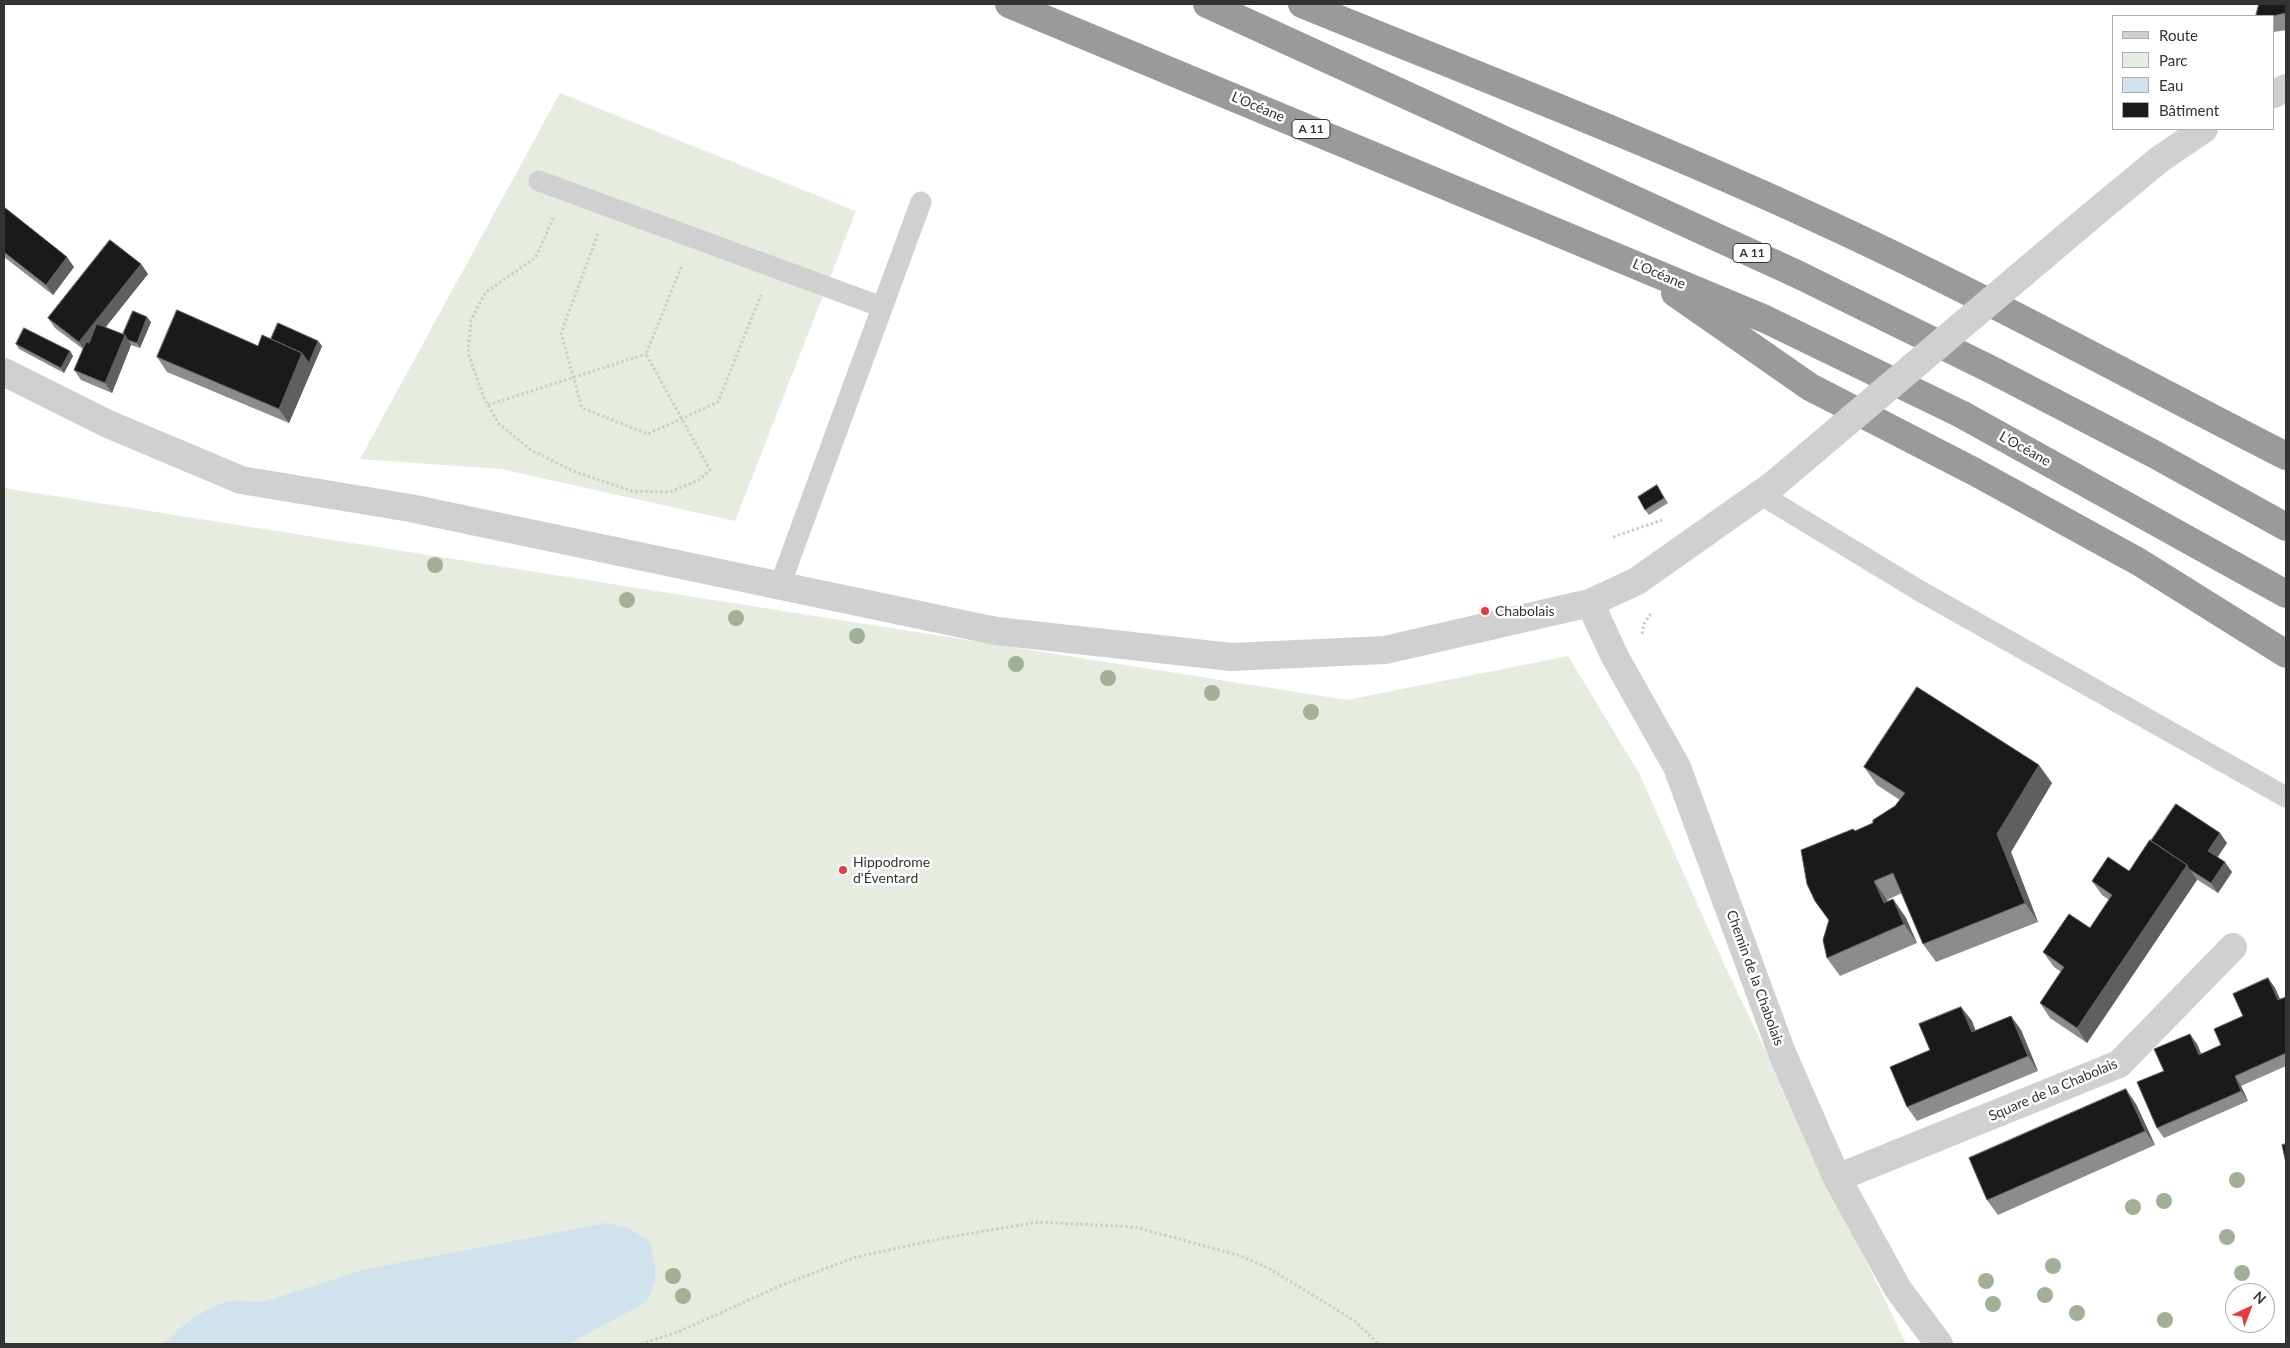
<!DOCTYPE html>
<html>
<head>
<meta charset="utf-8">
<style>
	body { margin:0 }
	#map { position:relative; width:2290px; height:1348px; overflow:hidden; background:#fff; font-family:Lato,sans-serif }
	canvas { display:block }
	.frame { position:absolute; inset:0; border:5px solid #333; pointer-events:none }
	.legend { position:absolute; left:2112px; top:15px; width:162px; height:115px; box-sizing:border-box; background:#fff; border:1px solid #adadad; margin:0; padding:6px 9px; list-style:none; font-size:15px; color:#333 }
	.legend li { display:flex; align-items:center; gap:10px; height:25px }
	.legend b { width:25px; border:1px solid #adadad }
	.north { position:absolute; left:2225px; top:1283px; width:50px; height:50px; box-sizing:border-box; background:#fff; border:1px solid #adadad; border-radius:50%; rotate:43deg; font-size:14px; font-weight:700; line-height:20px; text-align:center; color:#333 }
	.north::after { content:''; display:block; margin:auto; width:18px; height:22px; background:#e63946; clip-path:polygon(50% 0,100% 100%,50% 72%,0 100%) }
</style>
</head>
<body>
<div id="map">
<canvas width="2290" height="1348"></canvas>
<div class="frame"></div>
<ul class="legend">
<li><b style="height:6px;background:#d0d0d0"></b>Route</li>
<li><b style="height:14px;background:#e6ecdf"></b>Parc</li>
<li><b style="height:14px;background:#cfe2ee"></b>Eau</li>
<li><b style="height:14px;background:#1a1a1a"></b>Bâtiment</li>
</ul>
<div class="north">N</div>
</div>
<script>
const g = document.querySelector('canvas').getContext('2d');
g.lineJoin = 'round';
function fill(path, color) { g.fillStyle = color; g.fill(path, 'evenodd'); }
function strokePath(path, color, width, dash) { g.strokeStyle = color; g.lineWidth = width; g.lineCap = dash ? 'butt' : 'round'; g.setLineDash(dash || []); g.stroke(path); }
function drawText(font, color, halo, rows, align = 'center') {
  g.font = font + ' Lato,sans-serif'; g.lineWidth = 5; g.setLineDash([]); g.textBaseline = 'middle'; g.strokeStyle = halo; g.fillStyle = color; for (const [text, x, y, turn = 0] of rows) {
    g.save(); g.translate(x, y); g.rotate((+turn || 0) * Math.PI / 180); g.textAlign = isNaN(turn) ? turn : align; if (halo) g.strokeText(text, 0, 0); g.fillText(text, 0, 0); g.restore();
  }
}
const green = new Path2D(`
	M560 93 856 211 735 521 501 469 360 459Z
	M4 488 1347 700 1568 656 1639 773 1725 966 1906 1344H4Z`);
const water = new Path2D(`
	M606 1223 628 1228 649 1241 655 1266V1282L648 1299 643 1304 568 1344H164C181 1327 207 1304 233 1301 245 1300 255 1303 267 1301L363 1270Z`);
const path = new Path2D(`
	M553 218 536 257 485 293 471 320 468 353 484 398 499 424 531 450 573 471 632 491 670 492 699 480 710 470 646 354 682 265
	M598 234 561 333 582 408 648 434 718 402 761 295
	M488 405 646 354
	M1613 537 1662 520
	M1642 634 1644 624 1652 612
	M641 1344 678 1332 782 1285 856 1257 949 1237 1038 1222 1135 1227 1241 1256 1270 1269 1355 1321 1378 1344`);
const service = new Path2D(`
	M539 181 882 307
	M1760 494 1920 591 2286 797
	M780 585 921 202`);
const minor = new Path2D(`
	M1590 603 1615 657 1677 767 1782 1053 1837 1178 1898 1289 1939 1344
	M1837 1178 2119 1064 2233 947`);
const tertiary = new Path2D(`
	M2274 94 2286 88
	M2091 216 2160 159 2204 129
	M4 372 108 424 241 480 410 508 996 631 1231 657 1385 650 1590 603 1637 581 1773 485`);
const motorway = new Path2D(`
	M1009 4 1765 319 1961 414 2286 594
	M1207 4 1797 274 1992 370 2154 454 2286 527
	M1302 4C1473 74 1646 140 1815 218 1975 291 2129 376 2286 456
	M1675 293 1810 387 1975 472 2139 562 2286 654`);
const tertiaryBridge = new Path2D(`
	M1773 485 2091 216`);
const trees = [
	[435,565],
	[627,600],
	[736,618],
	[857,636],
	[1016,664],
	[1108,678],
	[1212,693],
	[1311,712],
	[2237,1180],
	[2164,1201],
	[2133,1207],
	[2227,1237],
	[2053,1266],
	[2242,1273],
	[673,1276],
	[1986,1281],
	[2045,1295],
	[683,1296],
	[1993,1304],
	[2077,1313],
	[2165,1320]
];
const wall = new Path2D(`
	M2286 4V30L2274 32V16H2256Z
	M4 207 74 267 53 295 4 257Z
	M141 264 148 274 105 327 123 334 151 322 140 348 131 345 112 393 81 380 74 370 83 349 55 328 48 318Z
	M271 339 318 341 322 346 289 423 167 372 157 357 258 346Z
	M16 344 70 351 73 356 64 373 19 349Z
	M1660 490 1668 503 1649 515 1645 510Z
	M1864 767 2052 783 2011 852 2038 922 1936 962 1923 944 1902 893 1887 900 1888 902 1893 899 1906 918 1917 943 1840 976 1827 958 1829 921 1815 901 1855 831 1873 823 1895 806 1900 800 1877 785Z
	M2227 843 2218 857 2232 872 2218 893 2196 879 2197 880 2087 1043 2050 1018 2040 1003 2061 972 2054 967 2043 952 2090 928 2109 900 2102 895 2092 881 2129 871Z
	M2268 978 2275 988 2280 999 2286 997V1066L2241 1086 2248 1101 2164 1138 2157 1128 2164 1071 2197 1044 2201 1054 2221 1045 2243 1016Z
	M1961 1007 1972 1021 1975 1031 2011 1016 2021 1030 2038 1071 1917 1121 1907 1107 1930 1050Z
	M2136 1104 2155 1145 1998 1215 1987 1200Z`);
const shadedWall = new Path2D(`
	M67 257 74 267 53 295 46 285Z
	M141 264 148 274 86 352 79 342Z
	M147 317 151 322 140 348 137 343Z
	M125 335 131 345 112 393 105 383Z
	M318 341 322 346 289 423 279 409 302 353Z
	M70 351 73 356 64 373 61 368Z
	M2039 765 2052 783 2011 852 2038 922 2025 903 1997 834Z
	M2220 833 2227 843 2215 860 2208 851Z
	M2225 862 2232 872 2218 893 2211 883Z
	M2187 865 2197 880 2087 1043 2077 1028Z
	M1874 881 1887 900 1897 922 1884 903Z
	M1893 899 1906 918 1917 943 1904 924Z
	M2268 978 2275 988 2285 1010 2278 1000Z
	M1961 1007 1972 1021 1982 1047 1972 1032Z
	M2011 1016 2021 1030 2038 1071 2028 1056Z
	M2190 1034 2197 1044 2206 1065 2199 1055Z
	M2235 1076 2241 1086 2248 1101 2241 1091Z
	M2126 1089 2136 1104 2155 1145 2145 1131Z`);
const building = new Path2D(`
	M2259 4H2286V13L2272 16H2256Z
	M4 207 67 257 46 285 4 252Z
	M110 240 141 264 79 342 48 318Z
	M177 310 258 346 262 335 302 353 279 409 157 357Z
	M133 311 147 317 137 343 128 340 125 335 123 334Z
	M278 323 318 341 309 363 302 353 271 339Z
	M97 324 125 335 105 383 74 370 86 342 89 343Z
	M24 328 70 351 61 368 16 344Z
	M1657 485 1664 498 1645 510 1638 497Z
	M1917 687 2039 765 1997 834 2025 903 1923 944 1893 873 1874 881 1884 903 1893 899 1904 924 1827 958 1823 940 1829 920 1815 901 1807 884 1801 850 1853 829 1855 831 1873 823V820L1895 806 1905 793 1864 767Z
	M2176 804 2220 833 2208 851 2225 862 2211 883 2189 869 2187 865 2151 841Z
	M2150 840 2187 865 2077 1028 2040 1003 2064 967 2043 952 2069 914 2090 928 2112 895 2092 881 2108 857 2129 871Z
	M2268 978 2278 1000 2286 997V1053L2235 1076 2241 1091 2157 1128 2137 1082 2164 1071 2154 1049 2190 1034 2199 1055 2221 1045 2214 1029 2243 1016 2233 994Z
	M1961 1007 1972 1032 2011 1016 2028 1056 1907 1107 1890 1067 1930 1050 1919 1024Z
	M2126 1089 2145 1131 1987 1200 1969 1158Z
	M2286 1144V1163L2282 1145Z`);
const markers = [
	[1485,611,5,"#e63946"],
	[843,870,5,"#e63946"]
];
const shields = [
	[1311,129,38],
	[1752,253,38]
];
const shieldNames = [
	["A 11",1311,129],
	["A 11",1752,253]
];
const streetNames = [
	["L’Océane",1258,107,23],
	["L’Océane",1659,274,23],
	["L’Océane",2025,449,29],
	["Chemin de la Chabolais",1755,978,70],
	["Square de la Chabolais",2053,1090,-23]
];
const poiNames = [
	["Chabolais",1495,611],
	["Hippodrome",853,862],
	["d'Éventard",853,878]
];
fill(green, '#e6ecdf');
fill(water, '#cfe2ee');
strokePath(path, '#cdcdcd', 3, [2.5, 2.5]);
strokePath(service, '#d0d0d0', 21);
strokePath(minor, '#d0d0d0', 28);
strokePath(tertiary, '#d0d0d0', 28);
strokePath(motorway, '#9a9a9a', 28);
strokePath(tertiaryBridge, '#d0d0d0', 28);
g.fillStyle = '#a2b095';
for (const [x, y] of trees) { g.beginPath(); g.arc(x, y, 8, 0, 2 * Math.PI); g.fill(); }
fill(wall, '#8c8c8c');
fill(shadedWall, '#5f5f5f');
fill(building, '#1a1a1a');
strokePath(building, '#5f5f5f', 1);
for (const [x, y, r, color] of markers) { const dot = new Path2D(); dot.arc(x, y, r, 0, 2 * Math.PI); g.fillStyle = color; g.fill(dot); strokePath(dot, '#fff', 2); }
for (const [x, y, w] of shields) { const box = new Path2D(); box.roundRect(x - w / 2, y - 9.5, w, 19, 4); g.fillStyle = '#fff'; g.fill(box); strokePath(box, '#333', 1); }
drawText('bold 12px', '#333', null, shieldNames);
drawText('14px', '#333', '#fff', streetNames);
drawText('14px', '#333', '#fff', poiNames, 'left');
</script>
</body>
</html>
